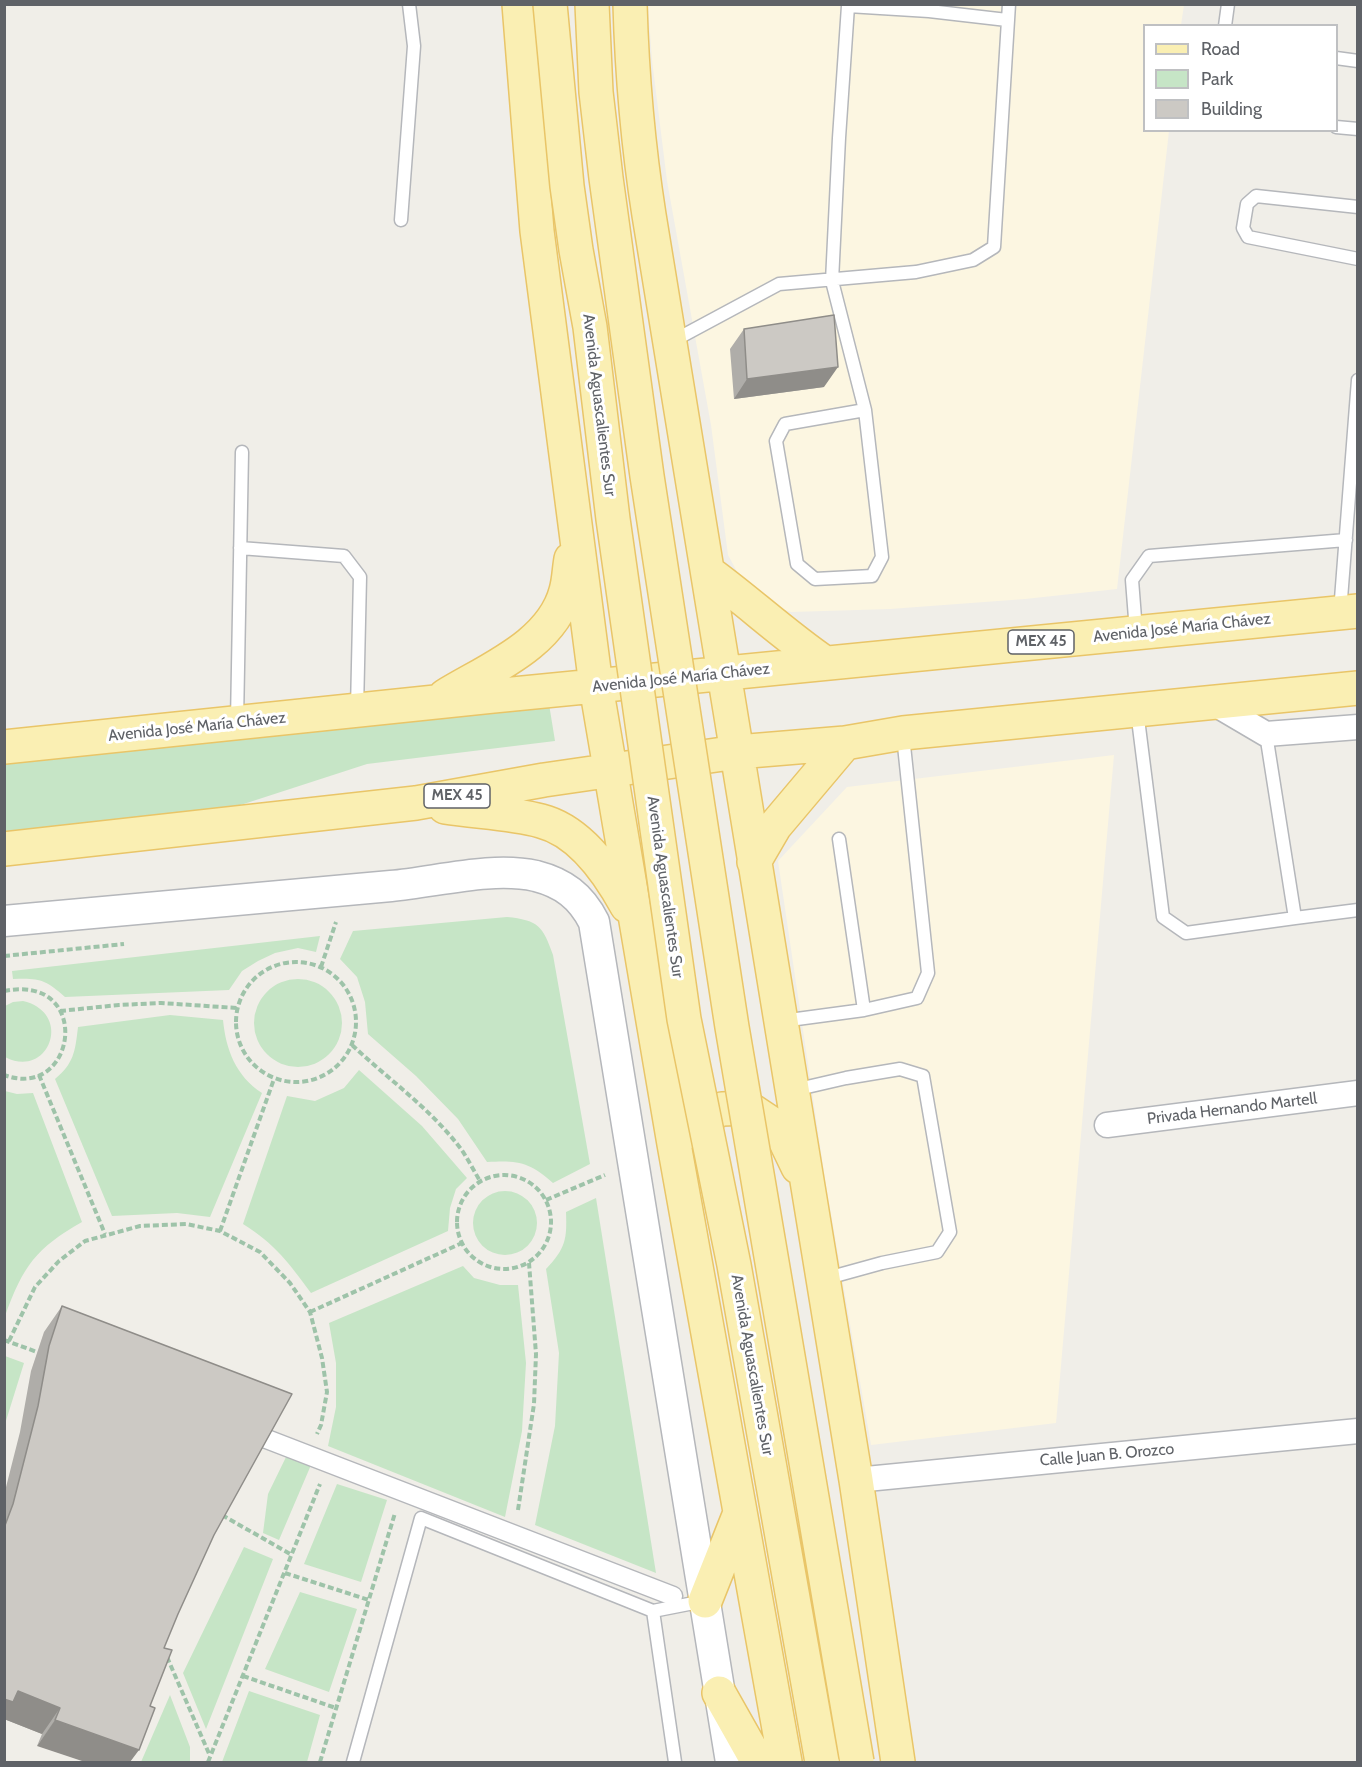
<!DOCTYPE html>
<html>
<head>
<meta charset="utf-8">
<style>
	body { margin:0 }
	#map { position:relative; width:1362px; height:1767px; overflow:hidden; background:#f0eee8; font-family:Cabin,sans-serif }
	canvas { display:block }
	.frame { position:absolute; inset:0; border:6px solid #5f6267; pointer-events:none }
	.legend { position:absolute; left:1143px; top:24px; width:195px; height:108px; box-sizing:border-box; background:#fff; border:2px solid #bfc0c2; margin:0; padding:8px 10px; list-style:none; font-size:18px; color:#5f6267 }
	.legend li { display:flex; align-items:center; gap:12px; height:30px }
	.legend b { width:30px; border:2px solid #bfc0c2 }
</style>
</head>
<body>
<div id="map">
<canvas width="1362" height="1767"></canvas>
<div class="frame"></div>
<ul class="legend">
<li><b style="height:8px;background:#faefb3"></b>Road</li>
<li><b style="height:16px;background:#c6e5c6"></b>Park</li>
<li><b style="height:16px;background:#ccc9c4"></b>Building</li>
</ul>
</div>
<script>
const g = document.querySelector('canvas').getContext('2d');
g.lineJoin = 'round';
function fill(path, color) { g.fillStyle = color; g.fill(path, 'evenodd'); }
function strokePath(path, color, width, dash) { g.strokeStyle = color; g.lineWidth = width; g.lineCap = dash ? 'butt' : 'round'; g.setLineDash(dash || []); g.stroke(path); }
function drawText(font, color, halo, rows, align = 'center') {
  g.font = font + ' Cabin,sans-serif'; g.lineWidth = 6; g.setLineDash([]); g.textBaseline = 'middle'; g.strokeStyle = halo; g.fillStyle = color; for (const [text, x, y, turn = 0] of rows) {
    g.save(); g.translate(x, y); g.rotate((+turn || 0) * Math.PI / 180); g.textAlign = isNaN(turn) ? turn : align; if (halo) g.strokeText(text, 0, 0); g.fillText(text, 0, 0); g.restore();
  }
}
const commercial = new Path2D(`
	M648 5H1184L1181 25 1144 26V130L1169 131 1117 589 1025 599 890 609 791 612 772 606 740 577 728 555 711 425 667 181 652 60Z
	M1114 755 1056 1423 871 1445 825 1179 778 861 847 787Z`);
const green = new Path2D(`
	M549 704 555 741 367 764 182 824 5 844 4 756Z
	M507 917C538 920 543 926 553 955L590 1164 553 1183C530 1162 518 1160 487 1162L458 1119 416 1076 368 1034 365 1002 357 977 340 959 353 931Z
	M320 936 316 952 298 948 275 953 258 961 242 971 229 990 65 997C45 979 39 978 13 979L12 971Z
	M254 1023a44 44 0 1 1 88 0a44 44 0 1 1-88 0Z
	M23 1001C74 1013 49 1080 5 1057V1006L13 1002Z
	M170 1015 223 1020C226 1050 236 1076 262 1093L210 1217 177 1213 112 1216 55 1079C74 1063 75 1052 78 1027Z
	M359 1070 422 1126 467 1178 456 1189 450 1208 448 1231 311 1293C289 1263 275 1244 243 1224L287 1096 315 1101 344 1088Z
	M5 1091 17 1094 33 1093 82 1222C36 1248 23 1266 5 1316Z
	M473 1223a32 32 0 1 1 64 0a32 32 0 1 1-64 0Z
	M596 1198 656 1573 535 1525 555 1426 559 1353 546 1269C566 1248 567 1239 566 1212Z
	M463 1266 474 1278 500 1285H518L526 1363 522 1431 505 1517 328 1446 336 1407V1363L329 1323Z
	M5 1356 24 1363 5 1424Z
	M286 1457 311 1465 279 1540 263 1533 268 1494Z
	M337 1484 387 1500 361 1582 304 1564Z
	M244 1547 273 1559 206 1729 183 1673Z
	M300 1592 357 1609 329 1692 265 1669Z
	M249 1691 320 1715 307 1762H222Z
	M170 1695 190 1747V1762H141Z`);
const path = new Path2D(`
	M4 956 124 944
	M236 1022a60 60 0 1 1 120 0a60 60 0 1 1-120 0Z
	M321 967 336 922
	M4 991C94 973 77 1102 4 1075
	M60 1011 119 1005 161 1003 237 1008
	M352 1045C388 1079 430 1108 461 1149 468 1159 474 1171 480 1181
	M39 1075 105 1234
	M457 1222a47 47 0 1 1 94 0a47 47 0 1 1-94 0Z
	M546 1200 605 1175
	M220 1231 274 1079
	M310 1312 462 1243
	M4 1340 37 1352
	M9 1341 35 1287 59 1261 85 1241 140 1226 186 1224 220 1231 260 1252 290 1283 310 1312 322 1358 327 1392 321 1425 317 1434
	M518 1510 534 1404 536 1354 529 1263
	M222 1515 292 1555
	M285 1573 369 1600
	M167 1657 210 1756
	M243 1676 336 1708
	M208 1762 320 1484
	M320 1762 395 1513`);
const service = new Path2D(`
	M1225 26 1228 4
	M1336 58 1358 61
	M1336 127 1358 129
	M1358 207 1256 196 1247 204 1243 228 1248 237 1358 259
	M401 220 414 46 409 4
	M671 342 779 284 916 272 973 260 994 247 1009 4
	M865 410 785 424 776 441 797 564 815 579 872 576 882 557 865 410 832 281 839 138 848 6 929 11 1007 20
	M240 548 344 556 360 577 357 709
	M1340 612 1358 380
	M1136 631 1132 580 1149 556 1346 540
	M1137 711 1163 917 1186 933 1295 918
	M237 721 242 452
	M1266 734 1295 918 1358 910
	M864 1010 917 998 928 973 903 736
	M782 1021 864 1010 839 839
	M794 1090 846 1078 900 1069 923 1076 950 1232 937 1252 882 1263 824 1279
	M653 1611 704 1601
	M353 1762 421 1518 653 1611 675 1762`);
const pedestrian = new Path2D(`
	M264 1438 673 1596`);
const minor = new Path2D(`
	M1215 704 1266 734 1358 727
	M1107 1125 1358 1093
	M856 1480 1358 1431`);
const tertiary = new Path2D(`
	M4 921C133 909 262 898 391 886 436 882 492 866 536 876 563 883 581 896 594 922L731 1762`);
const primary = new Path2D(`
	M519 4 537 231 596 686 674 1144 785 1762
	M630 4C632 75 638 145 649 215L856 1480 898 1762
	M708 572C748 601 784 635 825 663
	M445 696C487 670 552 645 566 591 569 581 569 570 571 559
	M4 747 493 696 1358 611
	M445 807C476 812 511 813 541 821 580 831 609 873 627 906
	M4 849 416 803 544 780 737 752 845 743 903 733 1358 688
	M754 862 775 826 845 743
	M683 1134 697 1119 722 1109 748 1108 769 1122 785 1140 798 1167
	M705 1601 740 1513
	M719 1693 758 1762`);
const primaryBridge = new Path2D(`
	M550 4 567 186 576 250 590 327 613 519 684 1019 734 1265 822 1762
	M592 4 596 92 606 178 647 476 732 1027 857 1762`);
const wall = new Path2D(`
	M744 329 824 387 734 399 730 349Z
	M62 1306 292 1394 37 1746 42 1734 4 1719V1495L20 1432 31 1371 44 1332Z`);
const shadedWall = new Path2D(`
	M838 367 824 387 734 399 747 379Z
	M18 1691 60 1708 42 1734 4 1719V1699Z
	M55 1720 139 1750 130 1762H85L37 1746Z`);
const building = new Path2D(`
	M834 315 838 367 747 379 744 329Z
	M62 1306 292 1394 214 1535 178 1614 164 1648 172 1650 150 1706 155 1708 139 1750 55 1720 60 1708 18 1691 13 1702 4 1699V1528L13 1504 38 1406 49 1346Z`);
const shields = [
	[1041,642,66],
	[457,796,66]
];
const shieldNames = [
	["MEX 45",1041,642],
	["MEX 45",457,796]
];
const streetNames = [
	["Avenida Aguascalientes Sur",599,405,83],
	["Avenida José María Chávez",1182,628,-6],
	["Avenida José María Chávez",681,678,-6],
	["Avenida José María Chávez",197,727,-6],
	["Avenida Aguascalientes Sur",665,887,82],
	["Privada Hernando Martell",1232,1109,-7],
	["Avenida Aguascalientes Sur",752,1365,80],
	["Calle Juan B. Orozco",1107,1455,-5]
];
fill(commercial, '#fcf6e1');
fill(green, '#c6e5c6');
strokePath(service, '#b5b7bb', 15);
strokePath(pedestrian, '#b5b7bb', 21);
strokePath(minor, '#b5b7bb', 27);
strokePath(tertiary, '#b5b7bb', 33);
strokePath(primary, '#e9c568', 36);
strokePath(path, '#9ec3a9', 4, [6, 3]);
strokePath(service, '#fff', 12);
strokePath(pedestrian, '#fff', 18);
strokePath(minor, '#fff', 24);
strokePath(tertiary, '#fff', 30);
strokePath(primary, '#faefb3', 33);
strokePath(primaryBridge, '#e9c568', 36, []);
strokePath(primaryBridge, '#faefb3', 33);
fill(wall, '#afada9');
fill(shadedWall, '#8f8d89');
fill(building, '#ccc9c4');
strokePath(building, '#8f8d89', 1.5);
for (const [x, y, w] of shields) { const box = new Path2D(); box.roundRect(x - w / 2, y - 12, w, 24, 4.5); g.fillStyle = '#fff'; g.fill(box); strokePath(box, '#5f6267', 1.5); }
drawText('bold 15px', '#5f6267', null, shieldNames);
drawText('16px', '#5f6267', '#fff', streetNames);
</script>
</body>
</html>
